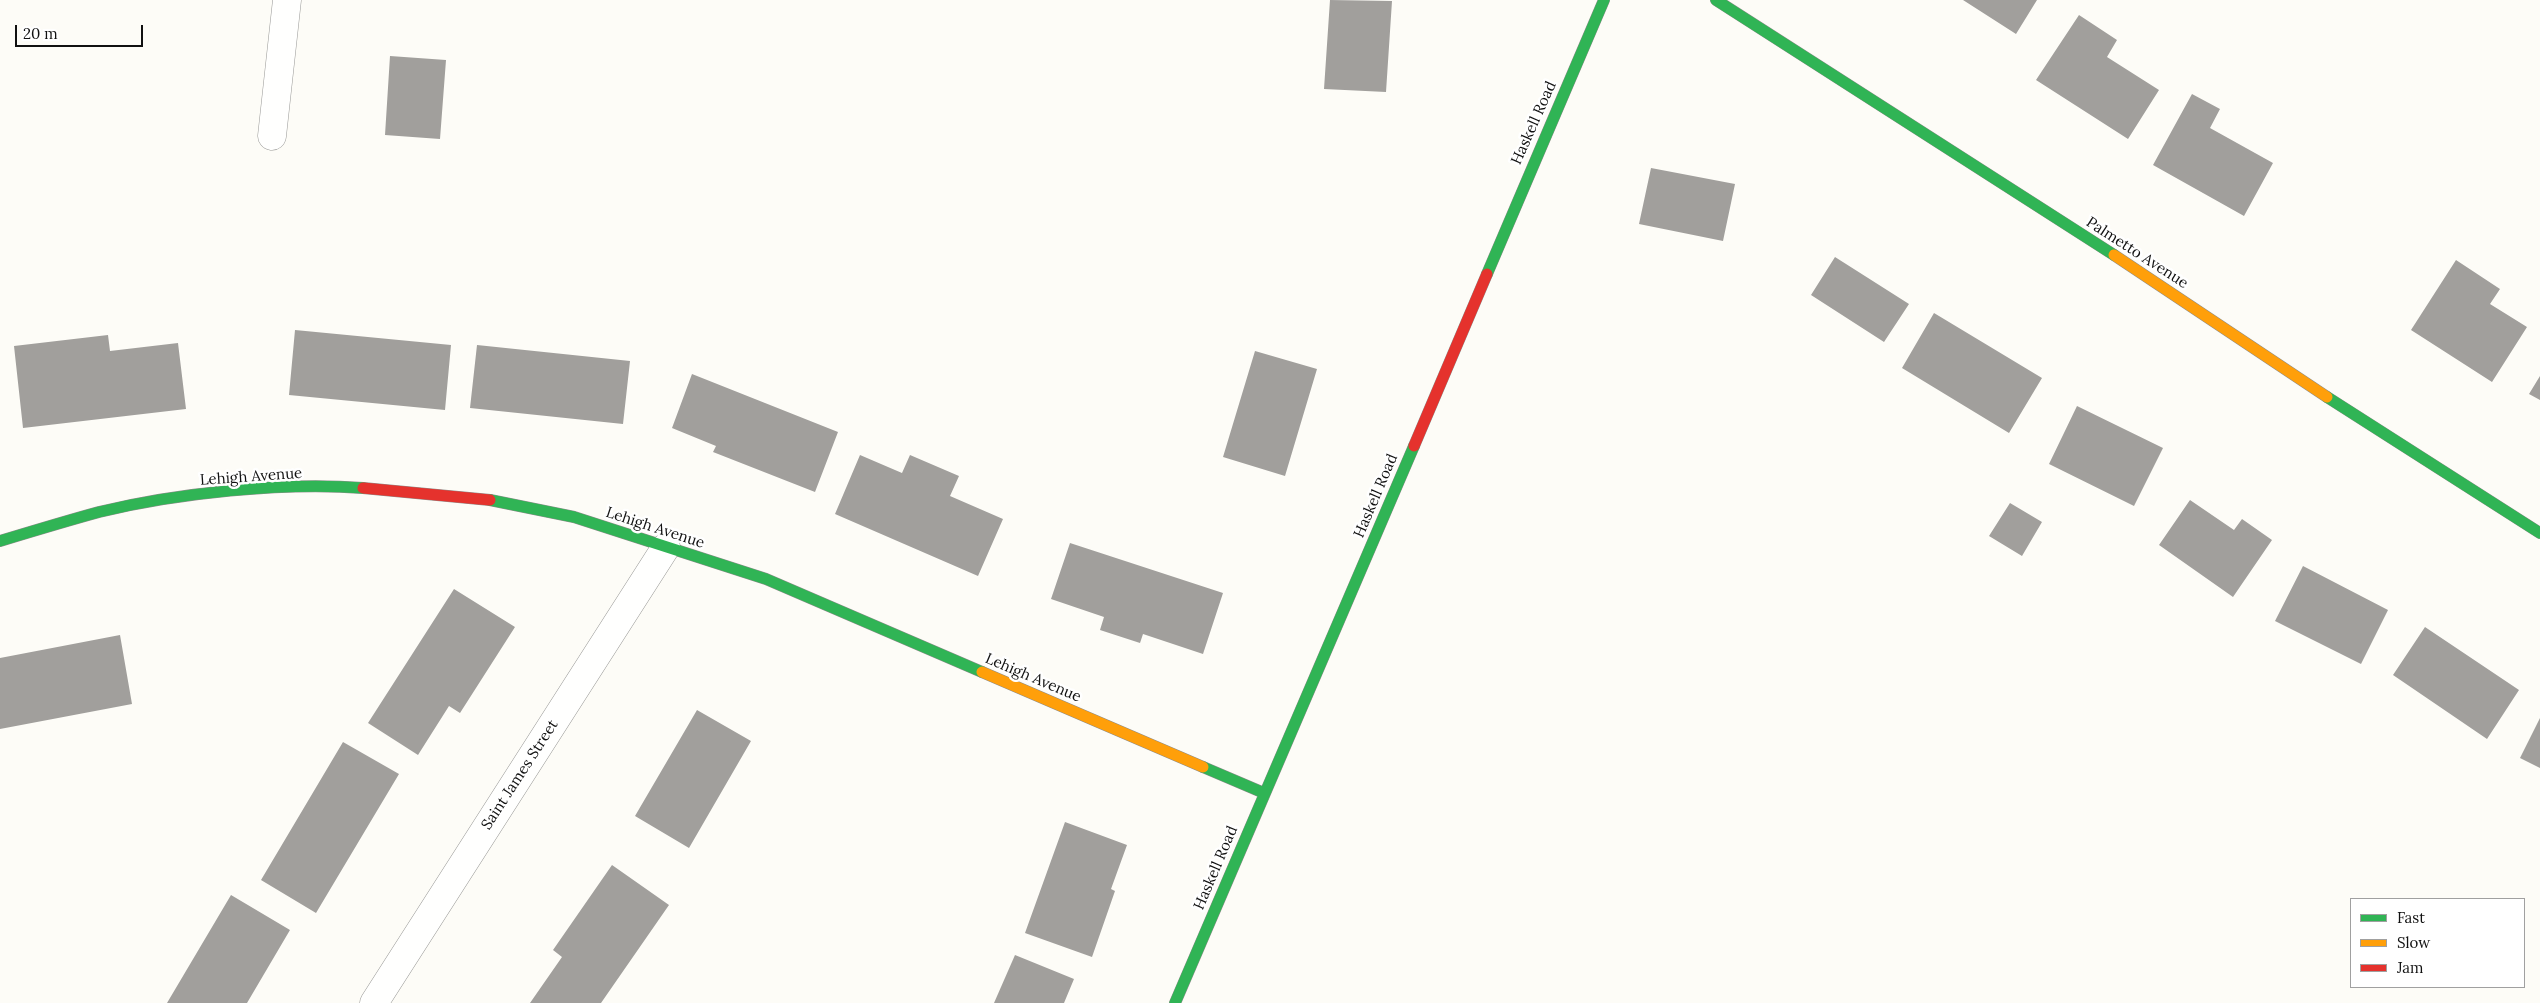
<!DOCTYPE html>
<html>
<head>
<meta charset="utf-8">
<style>
	body { margin:0 }
	#map { position:relative; width:2540px; height:1003px; overflow:hidden; background:#fdfcf7; font-family:Lora,serif }
	canvas { display:block }
	.legend { position:absolute; left:2350px; top:898px; width:175px; height:90px; box-sizing:border-box; background:#fff; border:1px solid #a0a0a0; margin:0; padding:6px 9px; list-style:none; font-size:15px; color:#111 }
	.legend li { display:flex; align-items:center; gap:10px; height:25px }
	.legend b { width:25px; border:1px solid #a0a0a0 }
	.scale { position:absolute; left:15px; top:25px; width:128px; height:22px; box-sizing:border-box; border:2px solid #111; border-top:0; padding-left:6px; font-size:15px; line-height:18px; white-space:nowrap; color:#111; -webkit-text-stroke:4px #fff; paint-order:stroke }
</style>
</head>
<body>
<div id="map">
<canvas width="2540" height="1003"></canvas>
<ul class="legend">
<li><b style="height:6px;background:#30b455"></b>Fast</li>
<li><b style="height:6px;background:#ff9f0a"></b>Slow</li>
<li><b style="height:6px;background:#e5322d"></b>Jam</li>
</ul>
<div class="scale">20 m</div>
</div>
<script>
const g = document.querySelector('canvas').getContext('2d');
g.lineJoin = 'round';
function fill(path, color) { g.fillStyle = color; g.fill(path, 'evenodd'); }
function strokePath(path, color, width, dash) { g.strokeStyle = color; g.lineWidth = width; g.lineCap = dash ? 'butt' : 'round'; g.setLineDash(dash || []); g.stroke(path); }
function drawText(font, color, halo, rows, align = 'center') {
  g.font = font + ' Lora,serif'; g.lineWidth = 5; g.setLineDash([]); g.textBaseline = 'middle'; g.strokeStyle = halo; g.fillStyle = color; for (const [text, x, y, turn = 0] of rows) {
    g.save(); g.translate(x, y); g.rotate((+turn || 0) * Math.PI / 180); g.textAlign = isNaN(turn) ? turn : align; if (halo) g.strokeText(text, 0, 0); g.fillText(text, 0, 0); g.restore();
  }
}
const building = new Path2D(`
	M1330 0 1392 1 1386 92 1324 89Z
	M1963 0H2037L2016 34Z
	M2079 15 2117 40 2107 57 2159 90 2128 139 2036 80Z
	M390 56 446 60 440 139 385 135Z
	M2192 94 2220 109 2210 128 2273 163 2244 216 2153 165Z
	M1651 168 1735 184 1723 241 1639 224Z
	M1835 257 1909 304 1884 342 1811 295Z
	M2456 260 2500 289 2490 304 2527 327 2492 382 2411 330Z
	M1934 313 2042 378 2009 433 1902 368Z
	M295 330 451 345 445 410 289 395Z
	M108 335 110 351 178 343 186 409 23 428 14 346Z
	M477 345 630 361 623 424 470 408Z
	M1255 351 1317 369 1285 476 1223 457Z
	M692 374 838 432 815 492 713 452 716 446 672 428Z
	M2540 376V400L2529 394Z
	M2077 406 2163 448 2134 506 2049 464Z
	M860 455 902 473 910 455 959 476 950 496 1003 519 978 576 835 514Z
	M2190 500 2234 530 2242 519 2272 540 2233 597 2159 545Z
	M2010 503 2042 522 2022 556 1989 536Z
	M1070 543 1223 593 1203 654 1143 634 1140 643 1100 630 1104 617 1051 599Z
	M2303 566 2388 610 2361 664 2275 621Z
	M454 589 515 627 460 713 449 706 418 755 368 723Z
	M2425 627 2519 690 2487 739 2393 675Z
	M120 635 132 704 0 729V658Z
	M697 710 751 741 689 848 635 816Z
	M2540 718V768L2520 758Z
	M343 742 399 774 316 913 261 880Z
	M1065 822 1127 845 1111 889 1115 891 1092 957 1025 933Z
	M612 865 669 905 601 1003H530L562 957 553 950Z
	M231 895 290 930 247 1003H167Z
	M1015 955 1074 979 1064 1003H994Z`);
const street = new Path2D(`
	M272 136 287 0
	M374 1003 666 547`);
const fast = new Path2D(`
	M1716 0 2114 255
	M1487 274 1604 0
	M2327 397 2540 533
	M490 500 574 517 766 579 982 672
	M0 541C33 531 66 521 99 512 177 493 283 482 363 488
	M1203 767 1264 793
	M1175 1003 1414 446`);
const slow = new Path2D(`
	M2114 255 2327 397
	M982 672 1203 767`);
const jam = new Path2D(`
	M1414 446 1487 274
	M363 488 490 500`);
const streetNames = [
	["Haskell Road",1534,123,-66],
	["Palmetto Avenue",2137,253,33],
	["Lehigh Avenue",251,477,-4],
	["Haskell Road",1376,496,-67],
	["Lehigh Avenue",655,528,18],
	["Lehigh Avenue",1033,678,23],
	["Saint James Street",520,775,-57],
	["Haskell Road",1216,868,-67]
];
fill(building, '#a19f9c');
strokePath(street, '#979795', 29);
strokePath(fast, '#8e8d8b', 12);
strokePath(slow, '#8e8d8b', 12);
strokePath(jam, '#8e8d8b', 12);
strokePath(street, '#fffffe', 28);
strokePath(fast, '#30b455', 11);
strokePath(slow, '#ff9f0a', 11);
strokePath(jam, '#e5322d', 11);
drawText('15px', '#111', '#fff', streetNames);
</script>
</body>
</html>
